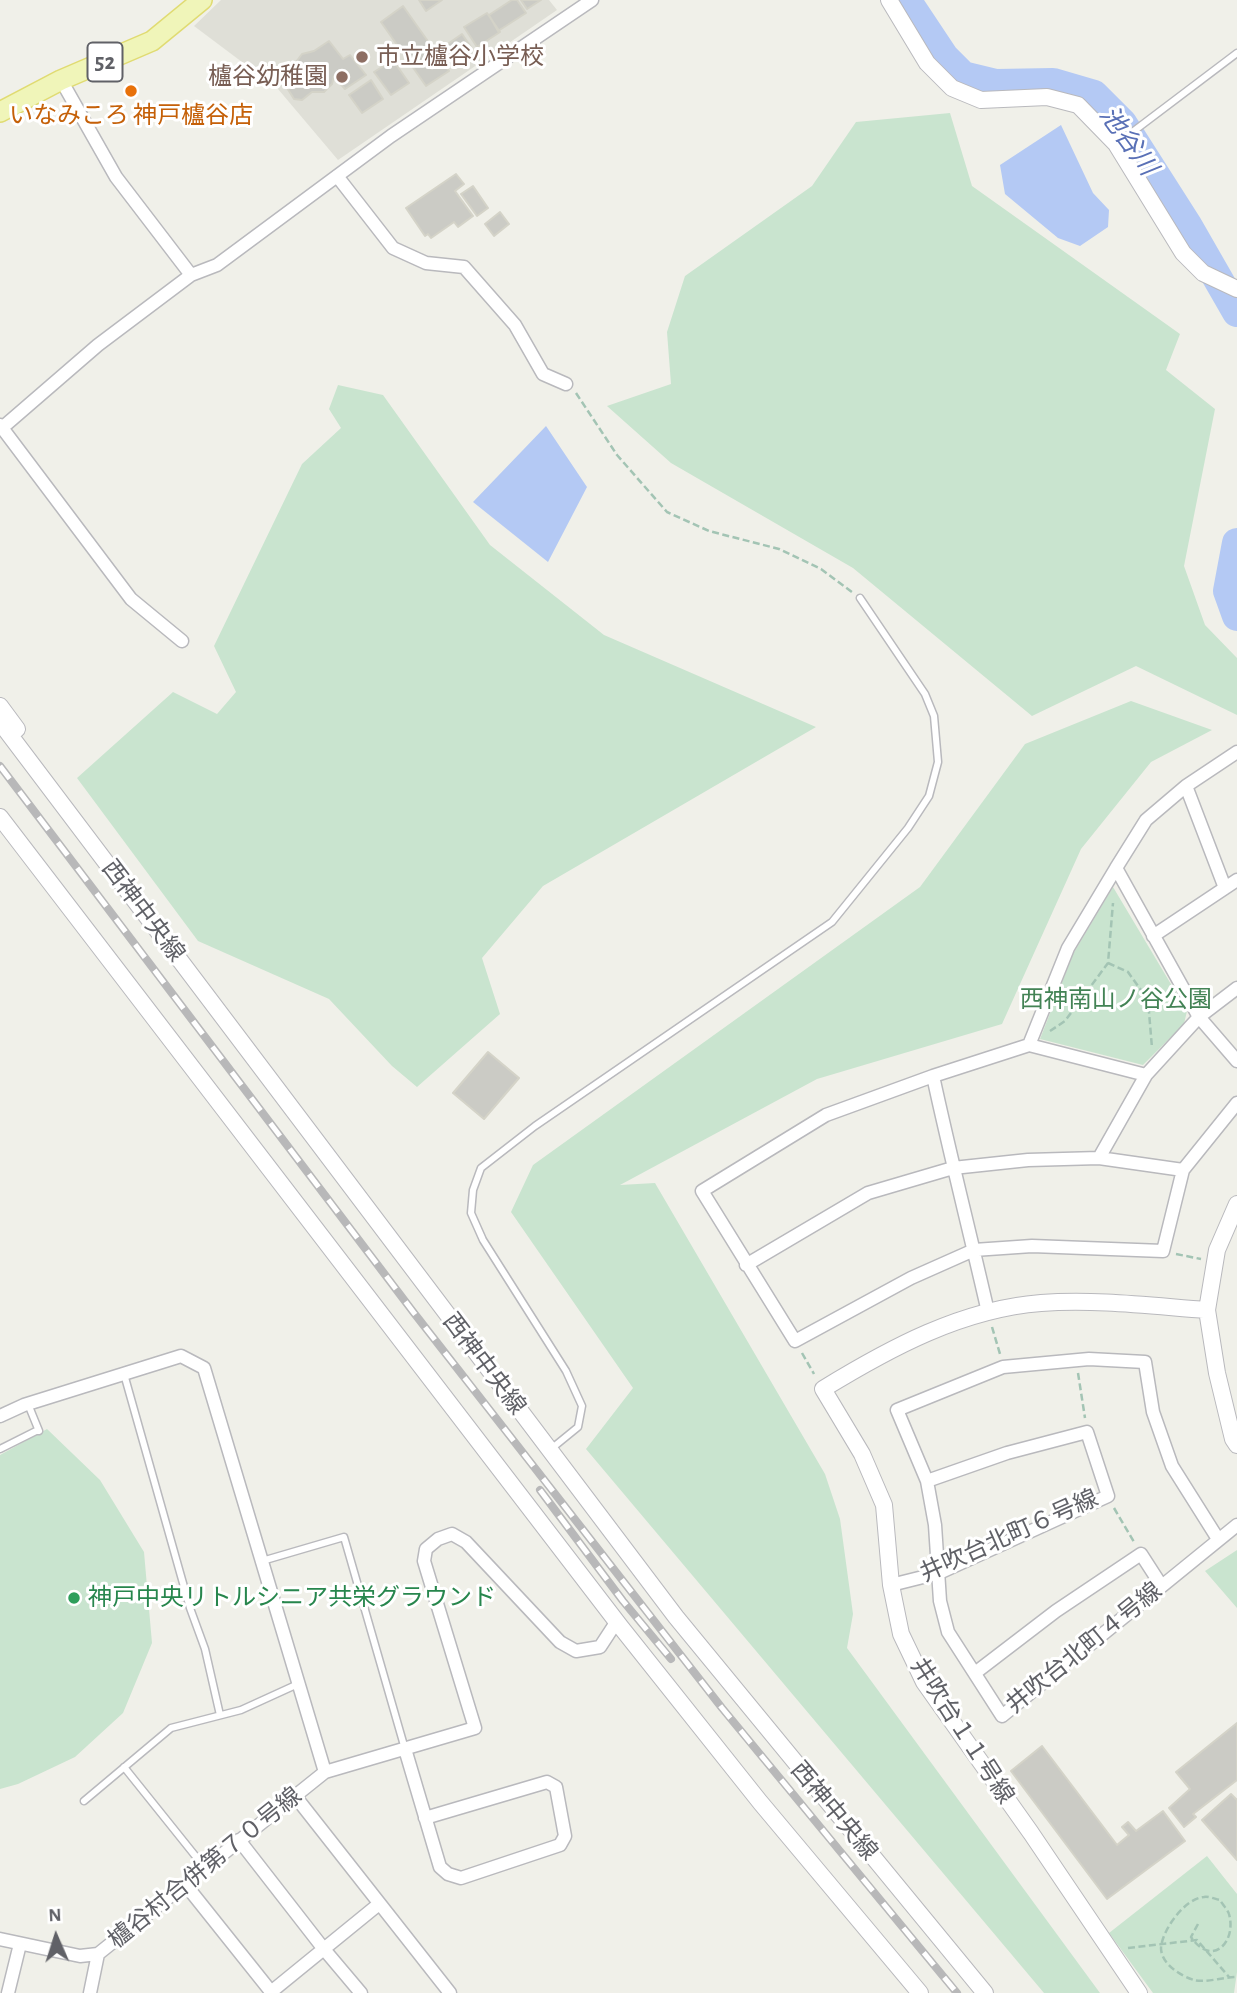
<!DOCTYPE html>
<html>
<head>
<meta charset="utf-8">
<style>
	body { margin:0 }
	#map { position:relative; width:1237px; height:1993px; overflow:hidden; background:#f0f0e9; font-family:"Alegreya Sans",sans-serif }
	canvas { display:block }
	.north { position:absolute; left:21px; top:1902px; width:70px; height:70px; -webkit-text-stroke:5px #fff; paint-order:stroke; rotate:357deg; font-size:19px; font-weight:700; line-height:28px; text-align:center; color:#606167 }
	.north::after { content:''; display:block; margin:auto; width:24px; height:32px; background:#606167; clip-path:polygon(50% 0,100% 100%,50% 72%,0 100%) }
</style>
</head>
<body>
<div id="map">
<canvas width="1237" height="1993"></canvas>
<div class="north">N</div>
</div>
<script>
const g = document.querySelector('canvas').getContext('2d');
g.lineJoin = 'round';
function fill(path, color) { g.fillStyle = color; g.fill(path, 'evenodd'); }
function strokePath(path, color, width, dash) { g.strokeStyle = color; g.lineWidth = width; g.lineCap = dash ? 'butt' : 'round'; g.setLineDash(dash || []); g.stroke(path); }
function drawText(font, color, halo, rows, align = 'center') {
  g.font = font + ' "Alegreya Sans","Noto Sans JP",sans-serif'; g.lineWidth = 6; g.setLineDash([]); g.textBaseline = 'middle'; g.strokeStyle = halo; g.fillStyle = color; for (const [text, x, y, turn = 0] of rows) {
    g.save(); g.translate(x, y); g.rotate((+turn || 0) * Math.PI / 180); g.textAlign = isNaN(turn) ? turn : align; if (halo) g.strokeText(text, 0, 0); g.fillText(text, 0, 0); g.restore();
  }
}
const education = new Path2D(`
	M221 0H549L557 10 338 160 278 89 194 26Z`);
const green = new Path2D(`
	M950 113 972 186 1180 334 1166 370 1215 409 1184 566 1205 625 1237 658V715L1136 666 1032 716 853 568 671 463 607 406 671 384 667 332 685 276 812 186 856 122Z
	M338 385 383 395 490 545 604 635 816 727 543 886 482 958 500 1014 417 1087 392 1066 329 999 198 941 77 778 173 692 217 714 236 692 214 646 302 464 341 428 329 409Z
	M1131 701 1212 730 1151 762 1081 849 1002 1024 817 1079 620 1185 655 1183 825 1474 840 1519 853 1614 847 1648 1100 1993H1044L586 1449 633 1388 511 1212 533 1165 920 887 1025 744Z
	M1113 887 1187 1011 1184 1024 1143 1065 1040 1039 1073 954Z
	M47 1429 100 1480 144 1552 152 1643 123 1713 75 1757 18 1784 0 1789V1455Z
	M1237 1550V1608L1205 1571Z
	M1207 1856 1237 1894V1972L1234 1993H1153L1109 1933Z`);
const water = new Path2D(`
	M1061 125 1093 193 1109 210 1108 227 1080 246 1058 238 1005 194 1000 165Z
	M546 426 587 487 548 562 473 502Z`);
const river = new Path2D(`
	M906 0 944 57 963 76 996 84 1053 83 1094 95 1122 123 1187 225 1237 312
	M1237 543 1228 591 1237 616`);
const building = new Path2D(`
	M419 0H442L426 11Z
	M512 0H517L526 13 498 31 489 15Z
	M521 0H541L527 9Z
	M403 6 449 71 426 86 381 22Z
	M487 13 500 32 477 47 464 27Z
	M462 34 473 50 450 66 439 50Z
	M329 41 343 59 350 55 366 75 345 89 334 76 332 84 324 92H312L302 100 294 99 279 75 293 66 302 54 314 51Z
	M393 60 409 83 391 95 374 72Z
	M371 80 383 99 362 113 349 95Z
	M456 174 464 184 455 191 473 216 458 227 454 222 431 238 428 234 425 236 406 208Z
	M473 186 488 208 477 216 461 194Z
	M500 212 509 224 494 236 485 224Z
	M488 1052 519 1078 484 1119 453 1093Z
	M1237 1723V1780L1193 1814 1196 1817 1184 1827 1169 1808 1190 1789 1176 1772Z
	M1042 1746 1117 1845 1129 1835 1122 1827 1128 1822 1136 1831 1163 1811 1185 1841 1107 1899 1011 1771Z
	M1231 1794 1237 1800V1860L1202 1820Z`);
const path = new Path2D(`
	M576 393 617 455 667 512 709 531 779 549 821 569 852 592
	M1108 963 1128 972 1148 1000 1152 1048
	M1050 1031 1065 1021 1108 963 1113 903
	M1176 1254 1201 1259
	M992 1327 1000 1354
	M802 1353 814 1374
	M1078 1373 1085 1418
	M1114 1508 1134 1542
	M1198 1924 1191 1937C1212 1968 1237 1942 1229 1914 1228 1910 1222 1904 1220 1900 1215 1899 1208 1896 1204 1897 1185 1898 1162 1930 1161 1948 1161 1964 1181 1976 1194 1980 1206 1983 1224 1977 1237 1977
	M1128 1948 1197 1940 1229 1977`);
const service = new Path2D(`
	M1118 143 1237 53
	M124 1374 190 1608 205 1649 220 1715
	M28 1404 39 1431
	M0 1449 38 1430
	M551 1449 578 1427 582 1406 566 1371 483 1240 471 1213 473 1190 481 1168 535 1126 832 922 908 828 929 796 938 762 934 716 925 694 860 598
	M262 1561 344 1537 405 1749
	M124 1767 205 1868
	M84 1801 171 1728 241 1710 298 1684`);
const minor = new Path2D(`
	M61 80 116 177 191 275
	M337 176 393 248 426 263 464 267 515 325 543 374 566 384
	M0 425 131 599 182 641
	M2 428 98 345 191 275 217 265 391 136 592 0
	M1237 752 1186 786 1146 820 1116 868 1199 1017 1237 1061
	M1186 786 1225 888
	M1153 936 1237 880
	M1029 1045 1146 1075
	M933 1076 1029 1045 1068 948 1116 868
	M1099 1158 1146 1075 1199 1017 1237 988
	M746 1265 868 1193 953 1168 1028 1160 1099 1158 1183 1170
	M988 1312C970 1233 950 1155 933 1076L826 1115 702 1191 795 1341 911 1278 974 1250 1032 1246 1163 1251 1183 1170 1237 1103
	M0 1416 24 1405 181 1356 204 1368 325 1772
	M1218 1539 1172 1466 1153 1412 1145 1362 1089 1359 1003 1367 897 1410 927 1481 935 1525 940 1601 948 1632 1002 1716 1237 1525
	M891 1585 939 1573 1108 1496 1087 1432 1007 1453 927 1481
	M975 1673 1056 1611 1141 1554 1161 1585
	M405 1749 440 1867 448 1874 461 1878 560 1845 565 1836 556 1787 547 1782 425 1818
	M295 1796 450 1993
	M239 1840 323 1948 361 1993
	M185 1884 272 1993
	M0 1939 80 1956 98 1954 325 1772 475 1728 424 1561 426 1549 438 1539 452 1534 466 1542 560 1642 576 1651 600 1647 617 1621
	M271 1992 379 1904
	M8 1993 20 1944
	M90 1993 98 1954`);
const tertiary = new Path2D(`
	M889 0 927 63 952 88 981 100 1047 97 1078 105 1116 144 1183 253 1203 273 1237 289
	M0 706 17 729
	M0 722 676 1617 985 1993
	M0 817 620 1626 760 1802 920 1993
	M1237 1204 1217 1250 1207 1310 1217 1373 1233 1439 1237 1445
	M1139 1993 1031 1833 924 1682 901 1634 891 1585 884 1505 862 1454 823 1389C890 1348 962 1309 1041 1303 1096 1299 1152 1306 1207 1310`);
const primary = new Path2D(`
	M0 112 61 80 152 41 202 0`);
const rail = new Path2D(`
	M0 766 414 1313 722 1708 957 1993
	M540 1490 623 1601 671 1659`);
const markers = [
	[362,57,7,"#8d6e63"],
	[342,77,7,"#8d6e63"],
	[131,91,7,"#e8710a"],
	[74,1598,7,"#2e9e5b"]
];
const shields = [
	[105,62,35]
];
const shieldNames = [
	["52",105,62]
];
const educationNames = [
	["市立櫨谷小学校",376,57],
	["櫨谷幼稚園",328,77,"right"]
];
const foodNames = [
	["いなみころ 神戸櫨谷店",131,116]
];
const streetNames = [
	["西神中央線",143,911,53],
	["西神中央線",484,1364,53],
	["井吹台北町６号線",1009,1536,-24],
	["井吹台北町４号線",1084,1648,-39],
	["井吹台１１号線",962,1731,57],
	["西神中央線",834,1811,50],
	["櫨谷村合併第７０号線",205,1868,-39]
];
const parkNames = [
	["西神南山ノ谷公園",1116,1000]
];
const leisureNames = [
	["神戸中央リトルシニア共栄グラウンド",88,1598]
];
const waterNames = [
	["池谷川",1128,141,54]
];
fill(education, '#dfdfd7');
fill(green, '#c9e4cf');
fill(water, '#b4c9f4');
strokePath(river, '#b4c9f4', 30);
fill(building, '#cbcbc5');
strokePath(building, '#d4d3c8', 2);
strokePath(service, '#b9b9bd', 9);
strokePath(minor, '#b9b9bd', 15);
strokePath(tertiary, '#b9b9bd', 18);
strokePath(primary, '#e0db72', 22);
strokePath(path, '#a3c4b4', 2.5, [7, 3.5]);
strokePath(service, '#fff', 6);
strokePath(minor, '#fff', 12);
strokePath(tertiary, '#fff', 16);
strokePath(primary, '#f0f5b9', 19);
strokePath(rail, '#b8b8b9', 8);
strokePath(rail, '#fff', 5, [16]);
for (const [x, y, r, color] of markers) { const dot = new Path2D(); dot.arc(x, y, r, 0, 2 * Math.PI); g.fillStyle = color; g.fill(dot); strokePath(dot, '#fff', 2.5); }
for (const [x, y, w] of shields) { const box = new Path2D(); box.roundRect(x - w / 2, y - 19.5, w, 39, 5); g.fillStyle = '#fff'; g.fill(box); strokePath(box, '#606167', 2); }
drawText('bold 23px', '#606167', null, shieldNames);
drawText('24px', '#785e54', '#fff', educationNames, 'left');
drawText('24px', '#c56008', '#fff', foodNames);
drawText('24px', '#606167', '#fff', streetNames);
drawText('24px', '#438355', '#fff', parkNames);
drawText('24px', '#27864d', '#fff', leisureNames, 'left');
drawText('italic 26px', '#5970b6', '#fff', waterNames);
</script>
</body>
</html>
